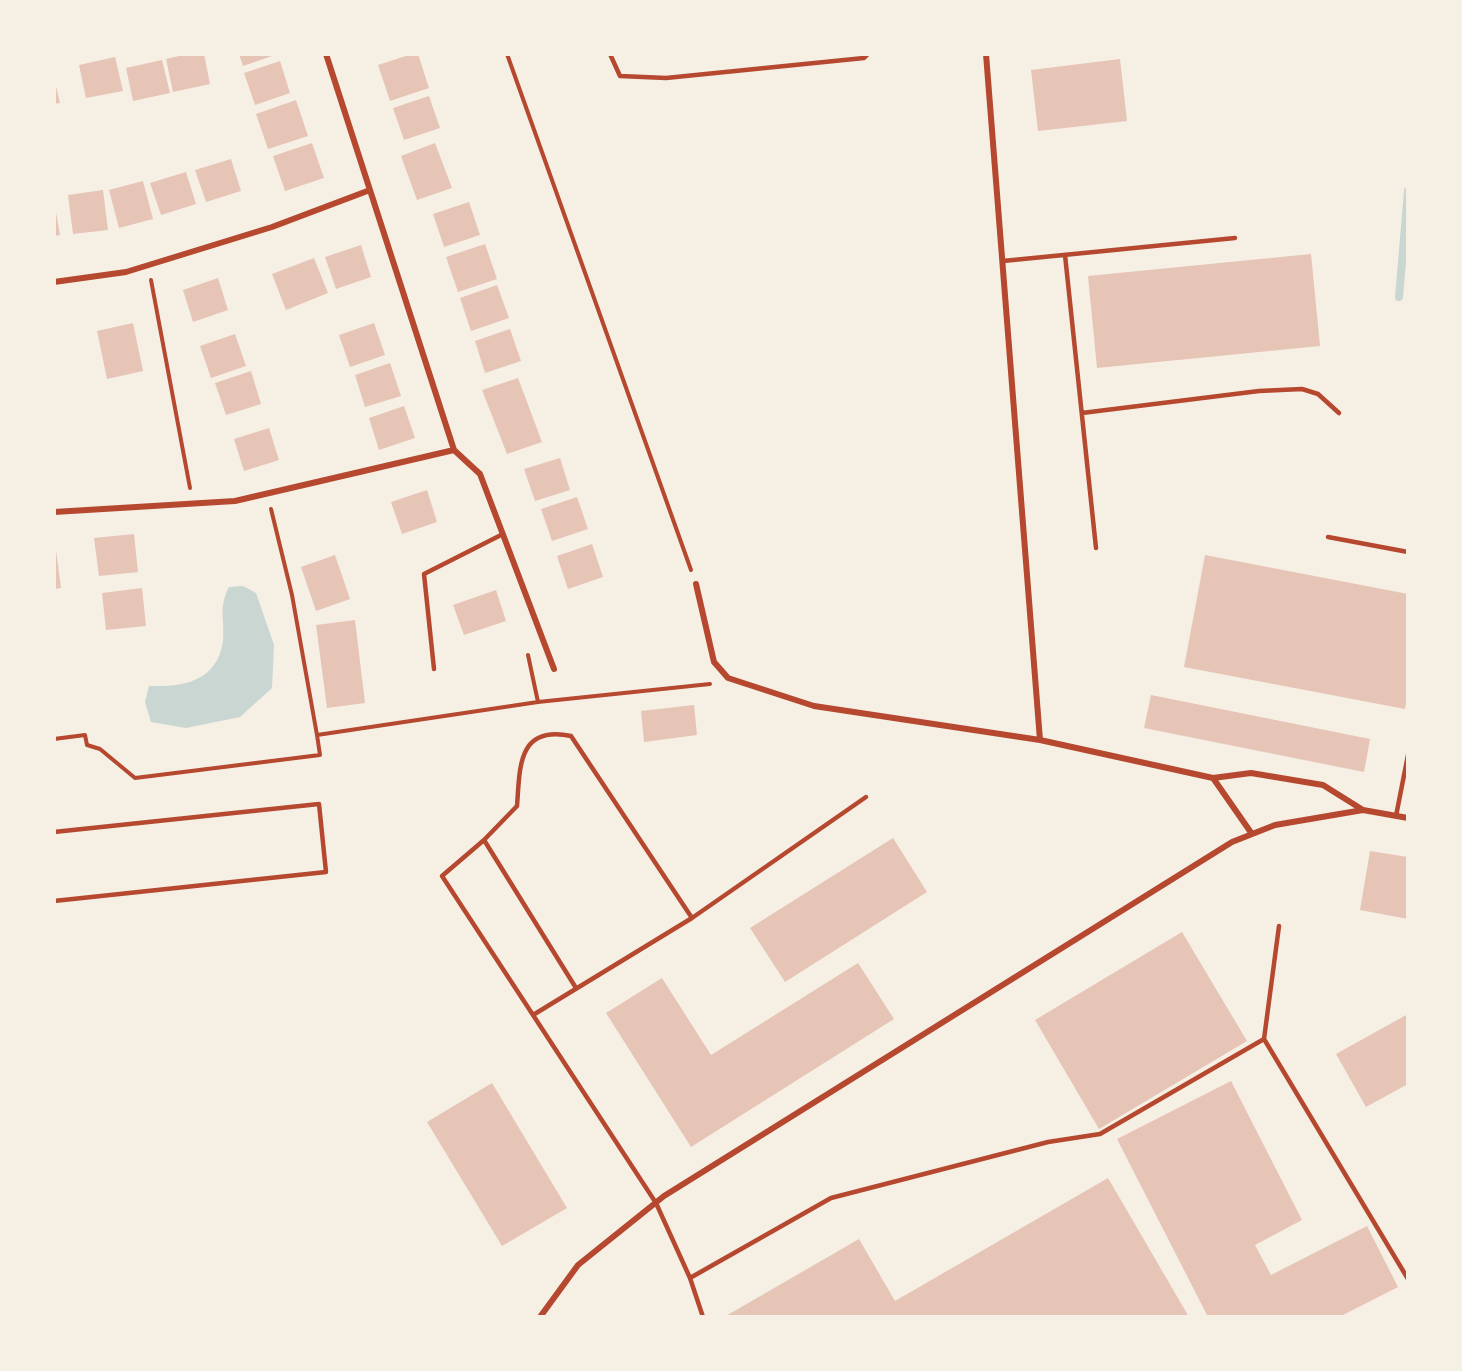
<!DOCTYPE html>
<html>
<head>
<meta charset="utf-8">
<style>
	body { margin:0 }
	#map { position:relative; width:1462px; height:1371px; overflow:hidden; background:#f6efe4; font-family:Raleway,sans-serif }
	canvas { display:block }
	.frame { position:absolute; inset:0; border:56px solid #f6efe4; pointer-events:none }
</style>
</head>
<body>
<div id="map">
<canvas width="1462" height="1371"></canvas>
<div class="frame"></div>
</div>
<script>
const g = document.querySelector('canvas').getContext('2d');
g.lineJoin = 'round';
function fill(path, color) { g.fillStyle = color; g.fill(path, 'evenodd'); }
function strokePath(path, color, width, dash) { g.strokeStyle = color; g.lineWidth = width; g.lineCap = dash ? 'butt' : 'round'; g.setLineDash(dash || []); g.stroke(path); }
const water = new Path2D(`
	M243 586 256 593 274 645 272 688 240 717 186 728 151 722 145 702 149 686C183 687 217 682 223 641 225 619 218 608 229 587Z`);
const stream = new Path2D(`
	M1399 297 1408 191`);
const building = new Path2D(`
	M188 54H204L210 84 173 92 166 59Z
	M239 54H278L243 66Z
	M412 54H418L429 88 390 101 378 65Z
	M115 57 123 91 86 98 79 65Z
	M1120 59 1127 121 1038 131 1031 70Z
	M162 60 170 93 133 101 126 68Z
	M280 61 290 93 255 105 244 73Z
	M55 82 60 103 54 104V83Z
	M429 96 440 128 404 140 393 108Z
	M296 100 308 136 268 149 256 114Z
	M312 143 324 178 285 191 273 156Z
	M435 143 452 188 417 200 401 156Z
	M231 159 241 191 206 202 195 170Z
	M186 172 196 204 161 215 150 183Z
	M143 181 153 219 119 228 109 190Z
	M103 190 108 230 73 234 68 195Z
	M54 201 60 235 54 236Z
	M469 202 480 235 444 247 433 214Z
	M485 244 497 279 458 292 446 257Z
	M361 245 371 277 336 289 325 257Z
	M1311 254 1320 346 1097 368 1088 276Z
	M314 258 328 293 286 310 272 274Z
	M218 278 228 310 193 322 183 290Z
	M497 285 509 318 471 331 460 298Z
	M133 323 143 371 107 379 97 331Z
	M374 323 385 355 350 367 339 335Z
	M510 329 521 361 485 373 475 341Z
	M235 334 246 366 211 378 200 346Z
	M390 363 401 396 365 407 355 375Z
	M251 371 261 404 226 415 215 383Z
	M518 378 542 442 507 454 482 390Z
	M404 406 415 438 379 450 369 418Z
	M269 428 279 460 244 471 234 439Z
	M560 458 570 490 535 501 524 469Z
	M427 490 437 522 402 534 391 502Z
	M577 497 588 529 552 541 541 509Z
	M134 534 138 572 99 576 94 538Z
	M592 544 603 577 568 589 557 556Z
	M56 550 61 588 54 589V551Z
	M335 555 350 599 316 611 301 567Z
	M1205 555 1408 594V693L1405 709 1184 667Z
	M142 588 146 626 106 630 102 593Z
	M496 590 506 621 464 635 453 605Z
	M355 620 365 703 327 708 316 625Z
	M1151 695 1370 739 1364 772 1144 728Z
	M694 705 697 735 644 742 641 711Z
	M893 838 927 892 785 982 750 928Z
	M1370 851 1408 857V919L1360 910Z
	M1182 932 1247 1041 1099 1129 1035 1020Z
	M858 963 894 1019 691 1147 606 1013 662 978 711 1055Z
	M1408 1014V1084L1366 1107 1336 1054Z
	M1231 1081 1302 1220 1255 1245 1271 1275 1367 1226 1398 1287 1339 1317H1208L1117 1139Z
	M492 1083 567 1208 502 1246 427 1122Z
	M1108 1178 1189 1317H724L859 1239 895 1301Z`);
const path = new Path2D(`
	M507 54 691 570
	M151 280 190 488
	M271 509 292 595 317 735
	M528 655 538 702
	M54 739 85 735 87 745 100 749 135 778 320 755 317 735 538 702 710 684`);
const service = new Path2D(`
	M610 54 620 76 666 78 864 58 868 54
	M1065 255 1096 548
	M1003 261 1235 238
	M1082 413 1259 391 1302 389 1318 394 1339 413
	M1328 537 1408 552
	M434 669 424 574 503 534
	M1396 816 1408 755
	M54 832 319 804 326 872 54 901
	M484 840 576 988
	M1279 926 1264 1039 1408 1279
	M533 1015 442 876 484 840 517 806C520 768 517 725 571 736L692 918
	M690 1278 831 1198 1048 1142 1100 1134 1264 1039
	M703 1317 690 1278 656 1203 533 1015 692 918 866 797`);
const minor = new Path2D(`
	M326 54 454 450 480 474 554 669
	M986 54 1040 740
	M54 282 126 272 272 227 370 190
	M54 512 235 501 454 450
	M696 584 714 662 728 678 814 706 1040 740 1213 778 1252 834
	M1213 778 1251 773 1323 785 1363 810
	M540 1317 578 1265 664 1196 1232 842 1275 825 1363 810 1408 818`);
fill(water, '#c9d6d2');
strokePath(stream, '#c9d6d2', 8);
fill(building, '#e6c5b7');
strokePath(path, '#b5482f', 4);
strokePath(service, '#b5482f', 4.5);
strokePath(minor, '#b5482f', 6);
</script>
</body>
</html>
